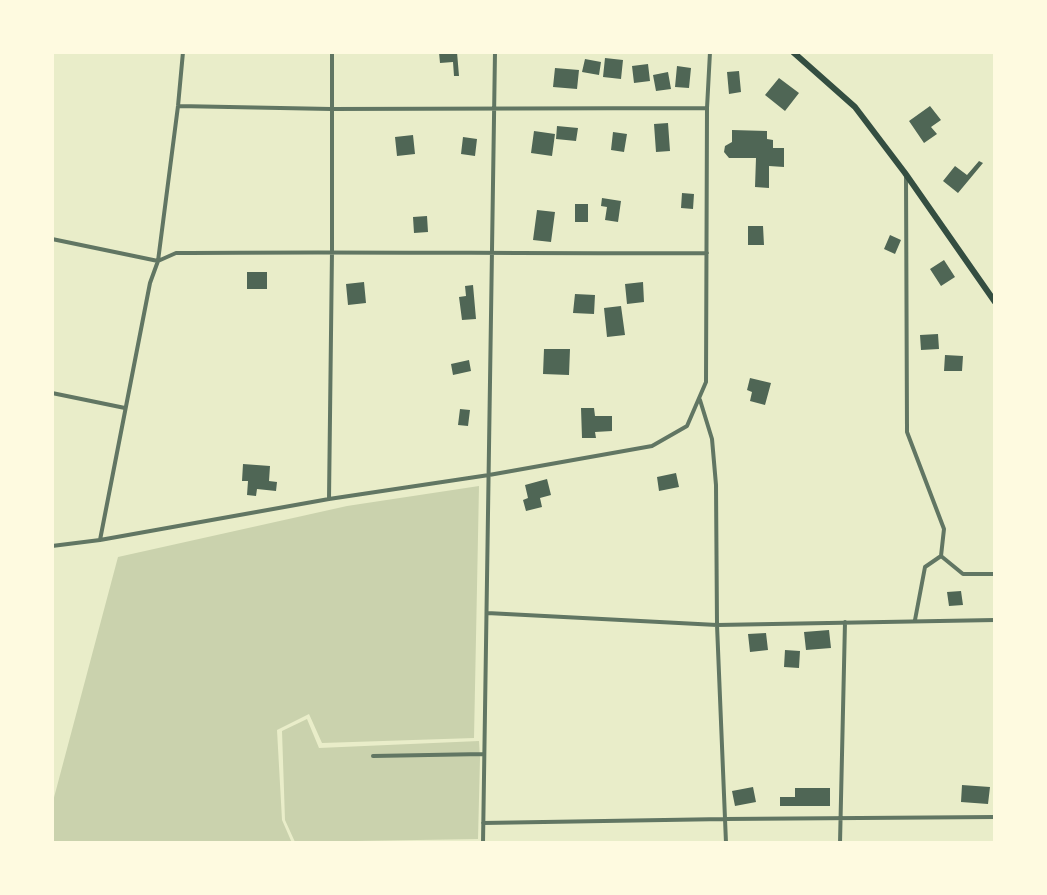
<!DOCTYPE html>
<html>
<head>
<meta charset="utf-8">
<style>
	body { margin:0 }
	#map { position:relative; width:1047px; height:895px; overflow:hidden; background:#e9edc9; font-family:Signika,sans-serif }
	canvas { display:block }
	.frame { position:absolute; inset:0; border:54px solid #fefae0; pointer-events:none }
</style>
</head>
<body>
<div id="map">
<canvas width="1047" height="895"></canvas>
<div class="frame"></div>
</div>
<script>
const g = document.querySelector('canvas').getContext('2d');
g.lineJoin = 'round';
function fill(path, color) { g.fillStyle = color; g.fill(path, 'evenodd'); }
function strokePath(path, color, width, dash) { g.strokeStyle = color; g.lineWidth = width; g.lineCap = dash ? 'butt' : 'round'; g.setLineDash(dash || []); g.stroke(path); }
const green = new Path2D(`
	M479 486 474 738 322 743 309 714 277 730 282 820 292 843H52V805L118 557 347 506Z
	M307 719 319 748 479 741 480 758 478 839 295 842 285 820 282 731Z`);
const building = new Path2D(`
	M439 52H457L459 76H454L453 62 440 63Z
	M605 58 623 60 621 79 603 77Z
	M585 59 601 62 599 75 582 72Z
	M648 64 650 81 634 83 632 66Z
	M677 66 691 68 689 88 675 87Z
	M555 68 579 70 577 89 553 87Z
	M739 71 741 92 729 94 727 72Z
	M668 72 671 89 656 91 653 75Z
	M779 78 799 93 785 111 765 95Z
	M930 106 941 120 931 127 937 134 924 143 909 121Z
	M668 123 670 151 656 152 654 124Z
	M557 126 578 128 576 141 556 139Z
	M732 130 767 131V139L773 140V148H784V167L769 166V188L755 187 756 158H729L724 152 725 146 732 142Z
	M534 131 555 134 552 156 531 153Z
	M613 132 627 134 624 152 611 150Z
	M413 135 415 154 397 156 395 137Z
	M463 137 477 139 475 156 461 154Z
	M979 161 983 163 958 193 943 181 955 166 967 175Z
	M682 193 694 194 693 209 681 208Z
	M602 198 621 201 618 222 605 220 607 207 601 206Z
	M575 204H588V222H575Z
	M537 210 555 212 551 242 533 240Z
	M427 216 428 232 414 233 413 217Z
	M748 226H763L764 245H748Z
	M890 235 901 240 895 254 884 249Z
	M944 260 955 277 941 286 930 269Z
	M247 272H267V289H247Z
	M364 282 366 303 348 305 346 284Z
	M643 282 644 302 627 304 625 284Z
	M473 285 476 319 462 320 459 297 466 296 465 286Z
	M575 294 595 295 594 314 573 313Z
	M621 306 625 335 607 337 604 308Z
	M938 334 939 349 921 350 920 335Z
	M544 349H570L569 375 543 374Z
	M945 355 963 356 962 371H944Z
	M469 360 471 371 453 375 451 364Z
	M750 378 771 383 765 405 750 401 752 392 747 390Z
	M581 408H594L595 416H612V431L595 432 596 438H582Z
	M460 409 470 410 468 426 458 425Z
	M243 464 270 466 269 481 277 482 276 491 257 489 256 496 247 495 248 481H242Z
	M676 473 679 487 659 491 657 477Z
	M547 479 551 495 540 498 542 507 526 511 523 500 528 498 525 485Z
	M961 591 963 605 949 606 947 592Z
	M829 630 831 648 806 650 804 632Z
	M766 633 768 650 750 652 748 634Z
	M785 650 800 651 799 668 784 667Z
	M962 785 990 787 988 804 961 802Z
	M753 787 756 802 735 806 732 791Z
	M795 788H830V806H780V797H795Z`);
const minor = new Path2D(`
	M178 106 331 109 707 108
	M906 176 907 432 944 529 941 556 925 567 915 620
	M52 239 158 261
	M158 261 176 253C353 251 530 254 707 253
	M52 393 125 408
	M700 400 712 439 716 485 717 625 726 843
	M329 499 332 251V52
	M100 540 150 283 158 261 178 106 183 52
	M52 546 100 540 329 499 489 475 652 446 687 426 706 382 707 108 710 52
	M941 556 963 574H995
	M487 613 717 625 995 620
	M373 756 484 754
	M483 823 725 819 995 817
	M483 843 495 52
	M840 843 845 622`);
const secondary = new Path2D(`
	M793 52 855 107 905 173 995 302`);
fill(green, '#cad2ad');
fill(building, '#4f6655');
strokePath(minor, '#617663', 4);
strokePath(secondary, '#344e41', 6);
</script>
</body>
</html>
